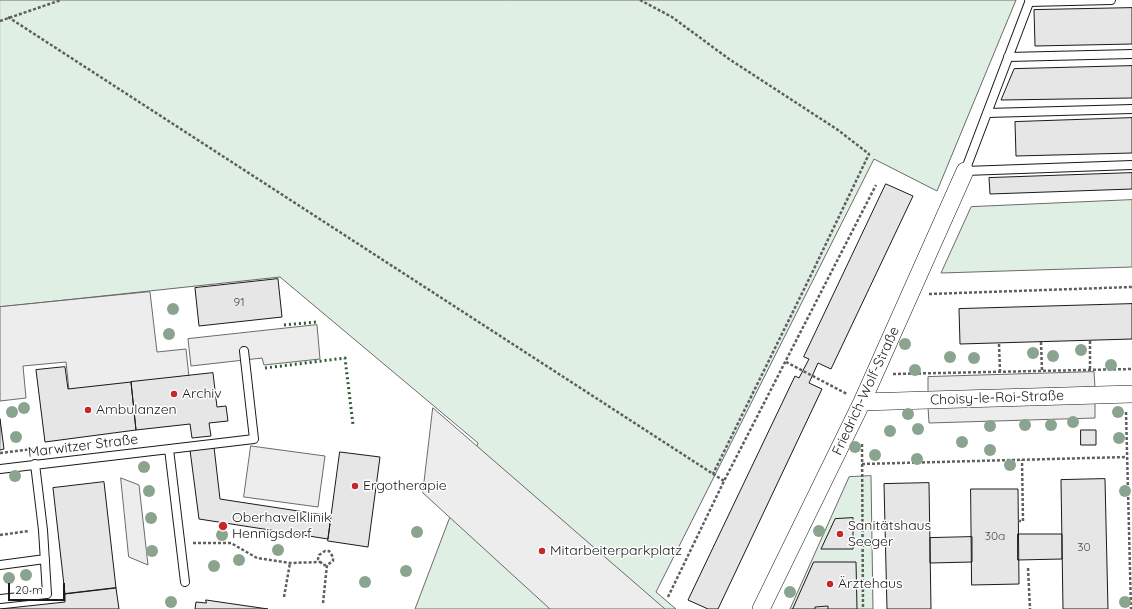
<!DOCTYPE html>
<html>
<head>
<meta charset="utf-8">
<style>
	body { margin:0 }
	#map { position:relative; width:1132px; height:609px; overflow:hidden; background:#fff; font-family:Quicksand,sans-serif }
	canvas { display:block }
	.scale { position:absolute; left:8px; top:583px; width:57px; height:18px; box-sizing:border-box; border:2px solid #1a1a1a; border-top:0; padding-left:5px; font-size:12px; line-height:14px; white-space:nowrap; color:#1a1a1a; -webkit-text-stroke:3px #fff; paint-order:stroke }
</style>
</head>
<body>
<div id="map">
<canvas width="1132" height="609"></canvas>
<div class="scale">20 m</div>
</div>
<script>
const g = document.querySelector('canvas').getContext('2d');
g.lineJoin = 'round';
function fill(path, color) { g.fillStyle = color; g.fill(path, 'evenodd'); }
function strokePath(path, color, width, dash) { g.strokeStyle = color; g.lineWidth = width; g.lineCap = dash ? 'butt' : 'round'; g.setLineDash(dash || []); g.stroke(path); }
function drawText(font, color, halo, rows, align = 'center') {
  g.font = font + ' Quicksand,sans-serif'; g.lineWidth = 3; g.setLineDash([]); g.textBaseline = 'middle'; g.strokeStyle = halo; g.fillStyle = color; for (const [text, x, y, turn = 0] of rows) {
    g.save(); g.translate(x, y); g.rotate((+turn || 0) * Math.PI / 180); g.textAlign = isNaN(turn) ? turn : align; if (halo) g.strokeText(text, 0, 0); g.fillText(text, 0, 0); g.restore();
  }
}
const green = new Path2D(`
	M0 0H1016L937 191 874 159 656 592 676 609H415L478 443 280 277 0 307Z
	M1132 200V267L941 273 971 207Z
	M871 476 873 609H790L849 477Z`);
const parking = new Path2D(`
	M150 292 157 352 186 349 189 377 69 390 66 362 23 366 26 398 0 401V307Z
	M317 325 320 359 264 365 262 358 191 366 188 339Z
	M1094 372 1095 387 928 393V377Z
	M1095 402V418L929 423 928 407Z
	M433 408 665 609H550L423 493Z
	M251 446 325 456 318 507 244 497Z
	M121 478 139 485 148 565 129 557Z`);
const building = new Path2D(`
	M1132 8V44L1035 46 1034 10Z
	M1132 66V98L1001 100 1014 69Z
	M1132 118V153L1016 156 1015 122Z
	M1132 173V189L990 194 989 178Z
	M886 184 913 196 831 369 818 363 809 383 822 389 718 609H708L688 600 795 376 799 378 809 359 804 357Z
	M278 279 282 317 199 326 195 288Z
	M1132 304V339L960 344 959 309Z
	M65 367 68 389 131 382 136 430 45 442 36 370Z
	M213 373 217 407 226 406 228 421 209 423 211 436 192 438 190 424 136 430 131 382Z
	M0 419 4 449 0 450Z
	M1081 430H1096V445H1081Z
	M214 447 220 499 331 516 328 539 199 519 190 450Z
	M340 452 380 457 368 547 328 541Z
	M1105 479 1108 609H1063L1061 480Z
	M104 482 116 588 65 594 53 488Z
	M929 483 931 609H887L884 484Z
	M971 489H1018L1019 584 972 585Z
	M853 518V549H821L835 519Z
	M1018 534H1062V559L1018 560Z
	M972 537V562L930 563V538Z
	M814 562H856L857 609H828V606L815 607V609H793Z
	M116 588 119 609H0L65 602V594Z
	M206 600 268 609H195L196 602 206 603Z`);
const path = new Path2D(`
	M640 0 672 17 729 59 838 130 869 154 811 275 713 474
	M8 17 724 481
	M0 21 61 0
	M929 294 1132 287
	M1090 341V370
	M1041 342 1042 371
	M999 344 1000 372
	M786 362 847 394
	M893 374 1132 369
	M1126 412 1131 609
	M862 444 863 609
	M0 453 33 449
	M862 464 1127 457
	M1018 521H1023L1022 460
	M0 535 29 531
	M193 543H231L257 558 290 563 320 562
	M1028 568 1030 609
	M284 597 290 563
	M668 597 724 481 876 185
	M323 603 327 565 333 561V557L329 551H325L319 555 318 559 323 565H327`);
const lane = new Path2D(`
	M1030 0 965 171 1132 165
	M1029 2 1111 0
	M1008 57 1132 54
	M987 113 1132 109
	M169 449 185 582
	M0 469 254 439 244 351
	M0 565 45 559
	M0 599 47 594 43 530 35 464`);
const street = new Path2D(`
	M862 402 1132 394
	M761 609 862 402 965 171`);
const hedge = new Path2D(`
	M284 325 316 322
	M265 368 345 358 353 425`);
const trees = [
	[173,309],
	[169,334],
	[905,344],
	[1081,350],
	[1033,353],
	[1053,356],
	[950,357],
	[974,358],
	[1111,365],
	[915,370],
	[24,408],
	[12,412],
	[1118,412],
	[908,414],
	[1073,422],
	[1025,425],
	[1051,425],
	[990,426],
	[918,429],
	[890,431],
	[16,437],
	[1119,438],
	[962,442],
	[855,447],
	[990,450],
	[875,455],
	[917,459],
	[1010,465],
	[144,467],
	[15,476],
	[149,491],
	[1125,491],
	[151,518],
	[819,531],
	[417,532],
	[222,535],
	[278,550],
	[152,551],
	[239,560],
	[214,566],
	[406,571],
	[26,575],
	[9,578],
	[365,582],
	[790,592],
	[171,602],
	[1125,602]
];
const markers = [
	[174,394,4,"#c62828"],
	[88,410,4,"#c62828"],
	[355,486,4,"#c62828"],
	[223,526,5,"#c62828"],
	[840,534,4,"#c62828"],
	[542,551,4,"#c62828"],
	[830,584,4,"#c62828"]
];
const numberNames = [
	["91",239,302],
	["30a",995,536],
	["30",1084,547]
];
const streetNames = [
	["Friedrich-Wolf-Straße",866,391,-65],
	["Choisy-le-Roi-Straße",997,398,-2],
	["Marwitzer Straße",83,446,-7]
];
const poiNames = [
	["Archiv",182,394],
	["Ambulanzen",96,410],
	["Ergotherapie",363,486],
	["Oberhavelklinik",232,518],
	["Hennigsdorf",232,534],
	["Sanitätshaus",848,526],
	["Seeger",848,542],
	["Mitarbeiterparkplatz",550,551],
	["Ärztehaus",838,584]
];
fill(green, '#e0efe3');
strokePath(green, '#6a6a6a', 1);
fill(parking, '#ededed');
strokePath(parking, '#6a6a6a', 1);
fill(building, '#e6e6e6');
strokePath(building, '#1a1a1a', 1);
strokePath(lane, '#1a1a1a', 10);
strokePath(street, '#1a1a1a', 18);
strokePath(path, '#5f5f5f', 2.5, [3, 2]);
strokePath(lane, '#fff', 8);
strokePath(street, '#fff', 17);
strokePath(hedge, '#2b5a34', 3, [2, 3]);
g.fillStyle = '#8aa48f';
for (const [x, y] of trees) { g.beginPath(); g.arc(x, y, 6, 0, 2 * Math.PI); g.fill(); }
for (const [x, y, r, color] of markers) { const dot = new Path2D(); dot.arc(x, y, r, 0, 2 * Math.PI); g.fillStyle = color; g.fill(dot); strokePath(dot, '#fff', 1.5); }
drawText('12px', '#4d4d4d', null, numberNames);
drawText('14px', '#1a1a1a', '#fff', streetNames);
drawText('14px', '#1a1a1a', '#fff', poiNames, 'left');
</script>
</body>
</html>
